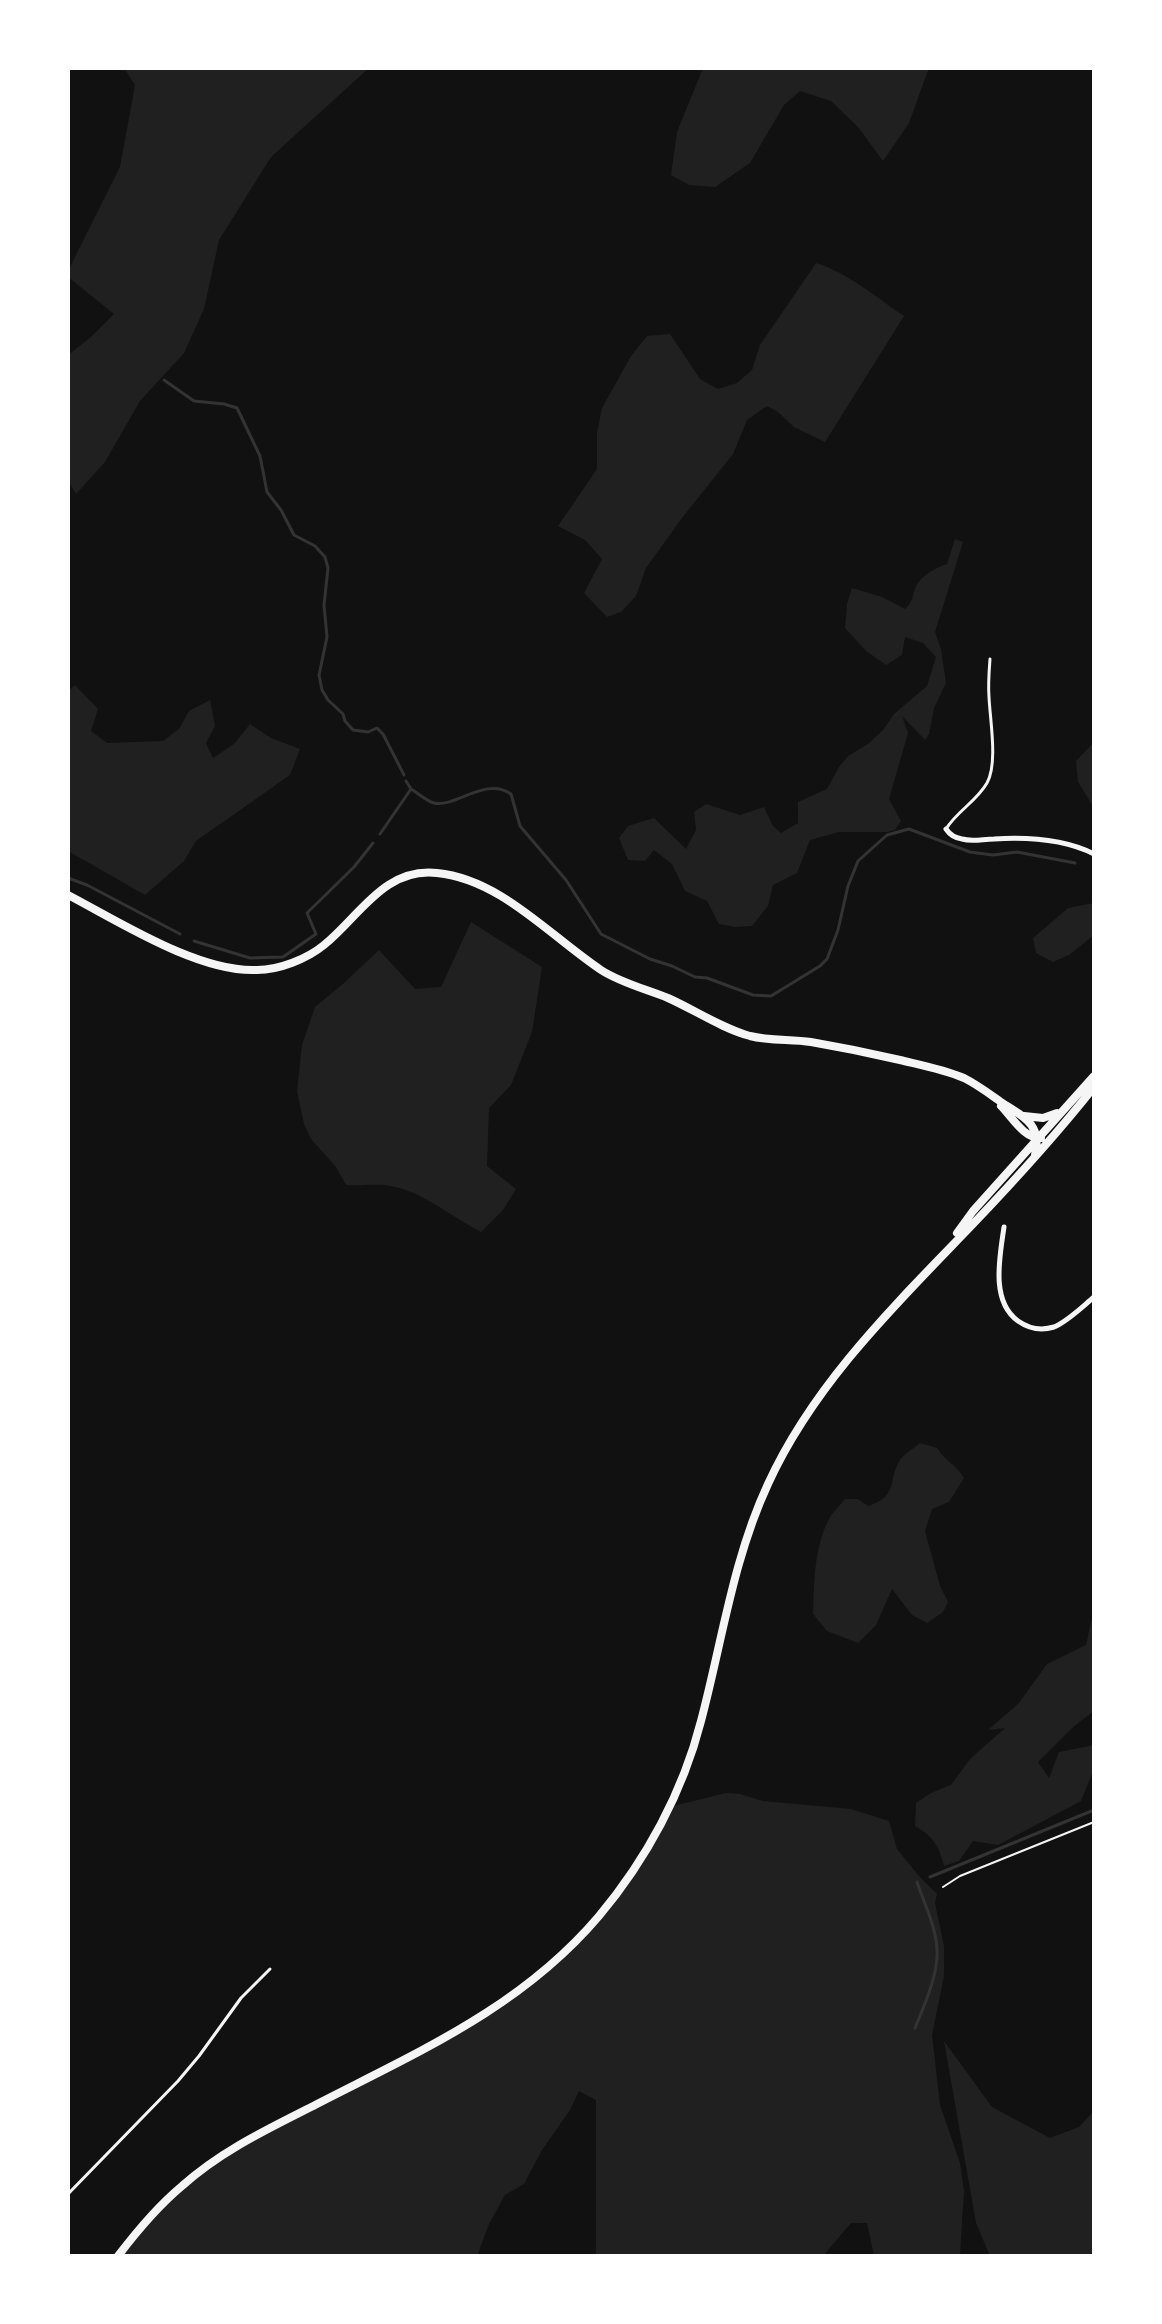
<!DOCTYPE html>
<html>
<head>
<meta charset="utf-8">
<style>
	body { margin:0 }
	#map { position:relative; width:1162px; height:2324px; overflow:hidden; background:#111; font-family:"Titillium Web",sans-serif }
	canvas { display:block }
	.frame { position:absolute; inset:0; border:70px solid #fff; pointer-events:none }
</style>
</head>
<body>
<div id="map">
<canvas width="1162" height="2324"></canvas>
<div class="frame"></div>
</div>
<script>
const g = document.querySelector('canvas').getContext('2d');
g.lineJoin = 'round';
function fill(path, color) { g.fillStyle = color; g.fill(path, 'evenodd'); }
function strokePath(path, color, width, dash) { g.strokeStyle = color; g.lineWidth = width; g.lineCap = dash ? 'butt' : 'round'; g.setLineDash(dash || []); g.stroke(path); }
const green = new Path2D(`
	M124 68H369L271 157 219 240 204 309 184 353 140 401 105 462 76 494 68 481V355L91 337 114 314 68 277V271L120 167 135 85Z
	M703 68H929L909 123 883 161 858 127 831 101 800 91 784 105 750 163 715 187 689 185 671 175 677 132Z
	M816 263C848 273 876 297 904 316L825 442 794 427 778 412 767 406 747 420 733 454 682 518 646 568 636 596 621 612 607 617 584 593 602 559 585 540 558 526 597 469V433L602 408 631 356 647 336 670 334 700 379 718 389 737 383 752 370 760 345Z
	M955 539 963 542 935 632 941 649 946 683 934 708 929 734 925 740 902 716 908 733 889 799 901 821 895 830 887 832H839L810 840 797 873 773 885 768 906 752 926 735 927 719 924 707 901 685 891 672 864 654 850 645 861 628 860 619 838 628 826 654 818 686 849 696 830 694 812 706 804 740 815 764 807 773 826 781 833 798 823V802L827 789 839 767 848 756 868 744 883 730 894 714 927 686 936 657 923 643 905 637 902 655 886 665 866 651 845 628 847 604 852 588 882 597 905 609C914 601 912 594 917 584 923 575 937 567 947 564Z
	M75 685 98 709 91 731 107 743 163 741 179 729 189 711 210 700 215 726 206 743 213 758 234 744 250 724 271 738 300 749 290 775 196 841 184 861 145 895 68 851V691Z
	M1094 742V808L1078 782 1076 761Z
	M1094 903V935L1069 955 1053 962 1036 953 1033 938 1068 908Z
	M471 922 542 967 532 1032 511 1085 489 1108 487 1166 516 1189 503 1210 481 1232C452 1217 423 1192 391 1186 377 1183 360 1186 346 1185L336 1167 311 1139 304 1124 297 1091 302 1045 315 1007 344 983 379 950 415 989 441 987Z
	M920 1443 937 1448C945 1461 956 1464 964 1478L949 1502 932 1509 925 1531 940 1586 948 1602 943 1612 927 1623 912 1615 892 1589 876 1625 858 1643 827 1631 813 1614C814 1584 814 1547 829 1519 832 1512 840 1506 845 1499H858L868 1506C899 1496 887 1482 900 1460 904 1454 914 1448 920 1443Z
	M1094 1618V1711L1073 1727 1038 1762 1049 1778 1059 1752 1094 1745V1769L1081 1801 998 1845 973 1841 959 1861 944 1866C939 1846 933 1836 915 1826L916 1803 931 1793 951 1785 970 1759 1005 1728 988 1730 1019 1703 1047 1664 1086 1645 1091 1622Z
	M726 1793 740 1794 763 1801 851 1809 889 1821 897 1849 919 1876 937 1894 935 1903 944 1946V1976L932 2035 940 2105 960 2163 964 2191 960 2256H874L867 2223H851L823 2256H596V2100L579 2091 570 2110 542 2150 524 2184 505 2195 489 2224 477 2256H118L131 2239 210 2163 420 2053 526 1986 612 1900 669 1807Z
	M944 2041 992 2107 1050 2138 1079 2127 1094 2111V2256H990L976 2223Z`);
const stream = new Path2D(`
	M164 380 194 401 224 404 237 408 260 456 267 492 281 510 294 535 315 546 325 557 328 568 324 605 327 637 319 675 322 690 328 700 343 714 345 721 353 730 368 732 377 728 383 734 404 775
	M406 781 411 789
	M411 789C418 793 426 801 434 803 456 808 485 776 511 794L520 826 566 880 601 934 650 959 672 966 695 977 707 978 753 995 771 996 820 966 827 959 838 930 848 886 858 861 887 835 909 829 970 852 993 855 1017 852 1075 863
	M380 834 411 789
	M68 878 87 885 180 934
	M194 941 250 958 283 957 316 934 307 913 354 867 373 843
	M930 1877 1094 1810
	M915 2028C924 2006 939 1973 937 1949 936 1927 924 1903 917 1882`);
const path = new Path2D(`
	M943 1887 960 1876 1094 1822`);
const service = new Path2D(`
	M946 829C957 811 976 802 987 783 998 763 990 720 989 697 988 684 989 672 990 659
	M68 2194 178 2081 199 2056 241 1998 270 1969`);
const minor = new Path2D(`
	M946 829C950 835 955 838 962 839 972 842 983 839 994 839 1026 837 1064 839 1094 854
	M1004 1227C1000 1256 990 1301 1018 1321 1028 1328 1041 1331 1054 1327 1068 1321 1082 1307 1094 1297`);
const secondary = new Path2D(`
	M68 895C118 921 199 973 257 970 279 970 307 959 324 945 359 917 384 867 437 873 500 879 550 936 601 970 621 983 646 989 668 998 695 1010 721 1028 750 1036 770 1041 791 1039 811 1042 840 1047 870 1053 900 1060 921 1065 943 1069 964 1078 978 1085 991 1095 1004 1104 1026 1118 1042 1126 1035 1155
	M1001 1106C1012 1117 1024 1139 1041 1138
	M1024 1116 1043 1118 1057 1113
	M957 1233 973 1211 1094 1076
	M118 2256C137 2231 158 2206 182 2186 222 2150 270 2128 317 2104 420 2051 522 2007 599 1916 646 1860 683 1792 701 1721 722 1642 733 1559 768 1484 814 1383 897 1303 973 1224 1015 1180 1056 1135 1094 1087`);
fill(green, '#202020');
strokePath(stream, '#333', 3);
strokePath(path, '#f5f5f5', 2);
strokePath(service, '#f5f5f5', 3);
strokePath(minor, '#f5f5f5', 5);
strokePath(secondary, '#f5f5f5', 8);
</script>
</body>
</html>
